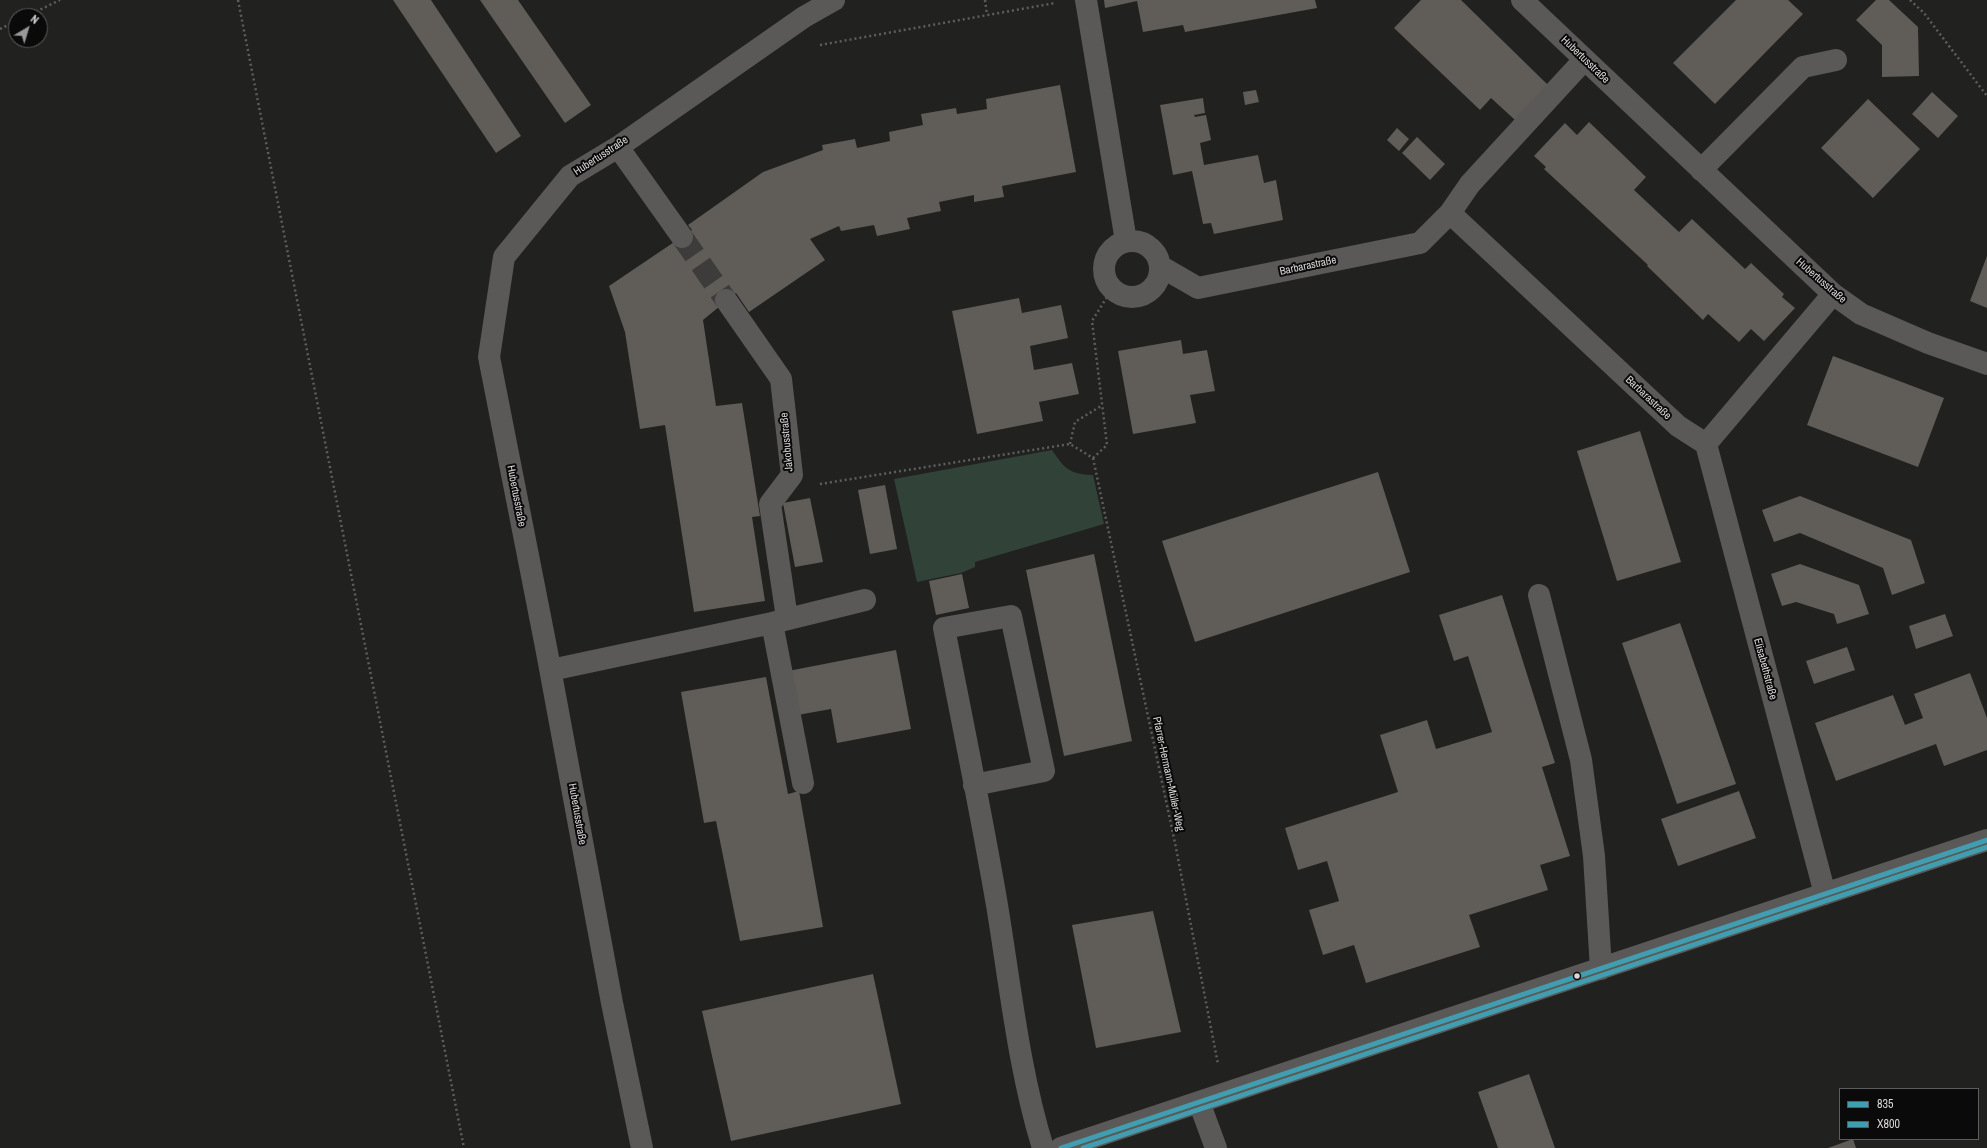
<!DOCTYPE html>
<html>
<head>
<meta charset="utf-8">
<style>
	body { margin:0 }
	#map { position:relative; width:1987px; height:1148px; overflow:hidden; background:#212120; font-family:"Archivo Narrow",sans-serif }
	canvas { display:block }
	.legend { position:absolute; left:1839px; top:1088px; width:140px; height:52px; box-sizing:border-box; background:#0b0a0a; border:1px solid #5d5c5c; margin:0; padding:5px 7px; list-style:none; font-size:12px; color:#d9d8d7 }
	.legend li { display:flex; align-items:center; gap:8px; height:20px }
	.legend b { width:20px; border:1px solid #5d5c5c }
	.north { position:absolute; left:8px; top:8px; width:40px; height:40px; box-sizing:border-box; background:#0b0a0a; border:1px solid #5d5c5c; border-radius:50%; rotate:38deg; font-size:11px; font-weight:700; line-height:16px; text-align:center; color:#d9d8d7 }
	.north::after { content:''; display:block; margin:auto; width:14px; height:18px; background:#999897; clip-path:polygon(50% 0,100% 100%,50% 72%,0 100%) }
</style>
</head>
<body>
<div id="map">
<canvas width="1987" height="1148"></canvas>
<ul class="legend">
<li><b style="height:5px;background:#409eb0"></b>835</li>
<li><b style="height:5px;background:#409eb0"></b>X800</li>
</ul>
<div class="north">N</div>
</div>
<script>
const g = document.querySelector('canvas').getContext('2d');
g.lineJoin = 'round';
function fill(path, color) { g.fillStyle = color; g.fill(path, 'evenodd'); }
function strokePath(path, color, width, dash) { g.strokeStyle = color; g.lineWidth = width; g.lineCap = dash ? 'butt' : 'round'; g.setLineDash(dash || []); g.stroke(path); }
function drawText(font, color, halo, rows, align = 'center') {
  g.font = font + ' "Archivo Narrow",sans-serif'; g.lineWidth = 4; g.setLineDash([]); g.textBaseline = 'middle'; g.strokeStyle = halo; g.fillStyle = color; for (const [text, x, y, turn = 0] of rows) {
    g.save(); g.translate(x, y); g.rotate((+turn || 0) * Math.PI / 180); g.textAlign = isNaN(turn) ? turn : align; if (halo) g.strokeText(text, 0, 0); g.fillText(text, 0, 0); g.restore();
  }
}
const green = new Path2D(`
	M1052 450C1065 469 1069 474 1093 475L1104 524 975 562V567L961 573 917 582 894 479Z`);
const building = new Path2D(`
	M393 0H431L521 136 496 153Z
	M480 0H518L591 105 565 123Z
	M1104 0H1315L1317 8 1185 32 1183 25 1143 32 1137 1 1105 8Z
	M1421 0H1461L1548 85 1515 120 1491 98 1480 110 1394 28Z
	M1736 0H1788L1803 14 1715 104 1673 63Z
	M1876 0H1889L1918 27 1919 76 1882 77V45L1856 20Z
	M1060 85 1076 172 1002 186 1004 197 974 202V195L939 202 941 211 907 218 910 229 877 236 874 225 841 231 839 226 810 239 825 260 749 312 736 293 703 320 716 406 742 403 760 516 752 517 765 601 694 612 665 425 640 429 625 332 609 286 692 230 688 225 763 172 823 150 822 145 855 139 857 148 890 141 889 132 923 125 921 114 956 108 957 114 987 109 986 99Z
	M1256 90 1259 102 1245 105 1243 92Z
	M1932 92 1958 116 1938 138 1912 114Z
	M1203 98 1205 113 1194 115 1195 117 1206 115 1211 140 1200 143 1204 165 1258 155 1264 183 1276 180 1283 220 1214 234 1211 223 1203 224 1192 171 1173 175 1160 105Z
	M1868 99 1920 149 1873 198 1821 148Z
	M1589 122 1646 177 1634 190 1679 232 1692 219 1745 269 1751 263 1784 294 1782 297 1795 308 1764 341 1751 329 1739 342 1708 314 1703 320 1647 266 1648 265 1544 169 1546 167 1534 156 1565 123 1577 135Z
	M1397 128 1409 139 1399 151 1387 140Z
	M1417 137 1445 164 1430 180 1402 153Z
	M1987 256V308L1970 301Z
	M1019 298 1022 313 1061 305 1068 338 1030 346 1034 370 1072 363 1079 394 1039 402 1043 421 977 434 952 311Z
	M1181 340 1183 354 1207 350 1215 391 1190 395 1196 423 1133 434 1118 351Z
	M1833 356 1944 398 1918 467 1807 425Z
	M1640 431 1681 562 1617 581 1577 451Z
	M1378 472 1410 572 1195 642 1162 541Z
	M885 485 897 549 870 554 858 490Z
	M1800 496 1911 540 1925 583 1892 595 1883 568 1800 533 1774 542 1762 510Z
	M810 498 823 562 795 567 783 503Z
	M1094 554 1132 741 1064 756 1026 570Z
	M1800 564 1859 585 1869 614 1837 624 1834 614 1796 602 1782 606 1771 574Z
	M962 574 969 608 936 615 929 581Z
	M1502 595 1555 763 1542 767 1570 856 1540 865 1548 890 1469 915 1480 947 1366 983 1354 945 1323 955 1309 910 1339 901 1327 861 1298 870 1285 828 1398 792 1380 735 1427 720 1436 749 1492 732 1468 656 1454 661 1439 615Z
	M1945 614 1953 636 1916 649 1909 626Z
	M1680 623 1736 784 1677 804 1622 643Z
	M1847 647 1855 670 1814 684 1806 661Z
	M896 650 911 729 837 743 831 709 792 716 783 672Z
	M1970 673 1987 718V750L1944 766 1936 744 1836 781 1815 723 1893 695 1905 725 1923 718 1914 694Z
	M766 677 788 794 799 791 823 927 740 941 716 821 704 823 681 692Z
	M1739 791 1756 838 1678 866 1661 819Z
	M1153 911 1181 1032 1096 1048 1072 925Z
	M873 974 901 1104 731 1141 702 1011Z
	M1529 1074 1555 1148H1498L1478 1092Z
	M1853 1139 1856 1148H1828Z`);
const minorTunnel = new Path2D(`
	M682 237 726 300`);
const path = new Path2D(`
	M238 0 464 1148
	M985 0 987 15
	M1910 0 1924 13 1987 96
	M27 16 60 0
	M0 29 16 21
	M820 45 1055 3
	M1070 444 1075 422 1101 406
	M1093 458 1175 843 1218 1064
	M1093 458 1107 445 1092 321 1112 289
	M820 484 1070 444 1093 458`);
const minor = new Path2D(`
	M1086 0 1126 241
	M1522 0 1833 294 1861 314 1928 343 1987 364
	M618 147 682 237
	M1701 170 1803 67 1836 60
	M1450 213 1678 426 1706 444
	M1104 269a28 28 0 1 1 56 0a28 28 0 1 1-56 0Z
	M1160 266 1198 288 1420 243 1450 213 1470 184 1584 60
	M726 300 781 379 792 475 770 504 787 618
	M1706 444 1825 894
	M1706 444 1833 294
	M1539 595 1581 760 1594 856 1601 969
	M772 623 803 783
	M551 670 772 623 865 600
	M974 785 1044 771 1011 616 944 628C962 720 981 812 997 905 1010 984 1019 1071 1043 1148
	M1199 1102 1216 1148
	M642 1148 612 1003 546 647 489 357 504 257 570 176 618 147 804 17 834 0
	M1061 1148 1987 840`);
const bus1 = new Path2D(`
	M1061 1148 1987 840`);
const bus2 = new Path2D(`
	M1083 1148 1987 847`);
const markers = [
	[1577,976,3.5,"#d9d8d7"]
];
const streetNames = [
	["Hubertusstraße",1585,60,44],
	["Hubertusstraße",601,156,-33],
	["Barbarastraße",1308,266,-12],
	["Hubertusstraße",1821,281,41],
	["Barbarastraße",1648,398,43],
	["Jakobusstraße",787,442,-95],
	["Hubertusstraße",516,496,79],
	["Elisabethstraße",1765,669,75],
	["Pfarrer-Hermann-Müller-Weg",1168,774,78],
	["Hubertusstraße",577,814,80]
];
fill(green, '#314239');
fill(building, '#605c57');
strokePath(minorTunnel, '#3d3c3b', 22, [22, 11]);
strokePath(path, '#5e5e5d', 2.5, [2, 3]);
strokePath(minor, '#5a5958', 22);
strokePath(bus1, '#409eb0', 5);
strokePath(bus2, '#409eb0', 5);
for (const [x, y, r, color] of markers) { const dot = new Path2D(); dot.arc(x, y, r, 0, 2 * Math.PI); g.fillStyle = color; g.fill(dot); strokePath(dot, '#0b0a0a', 1.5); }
drawText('11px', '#d9d8d7', '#0b0a0a', streetNames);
</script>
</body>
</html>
